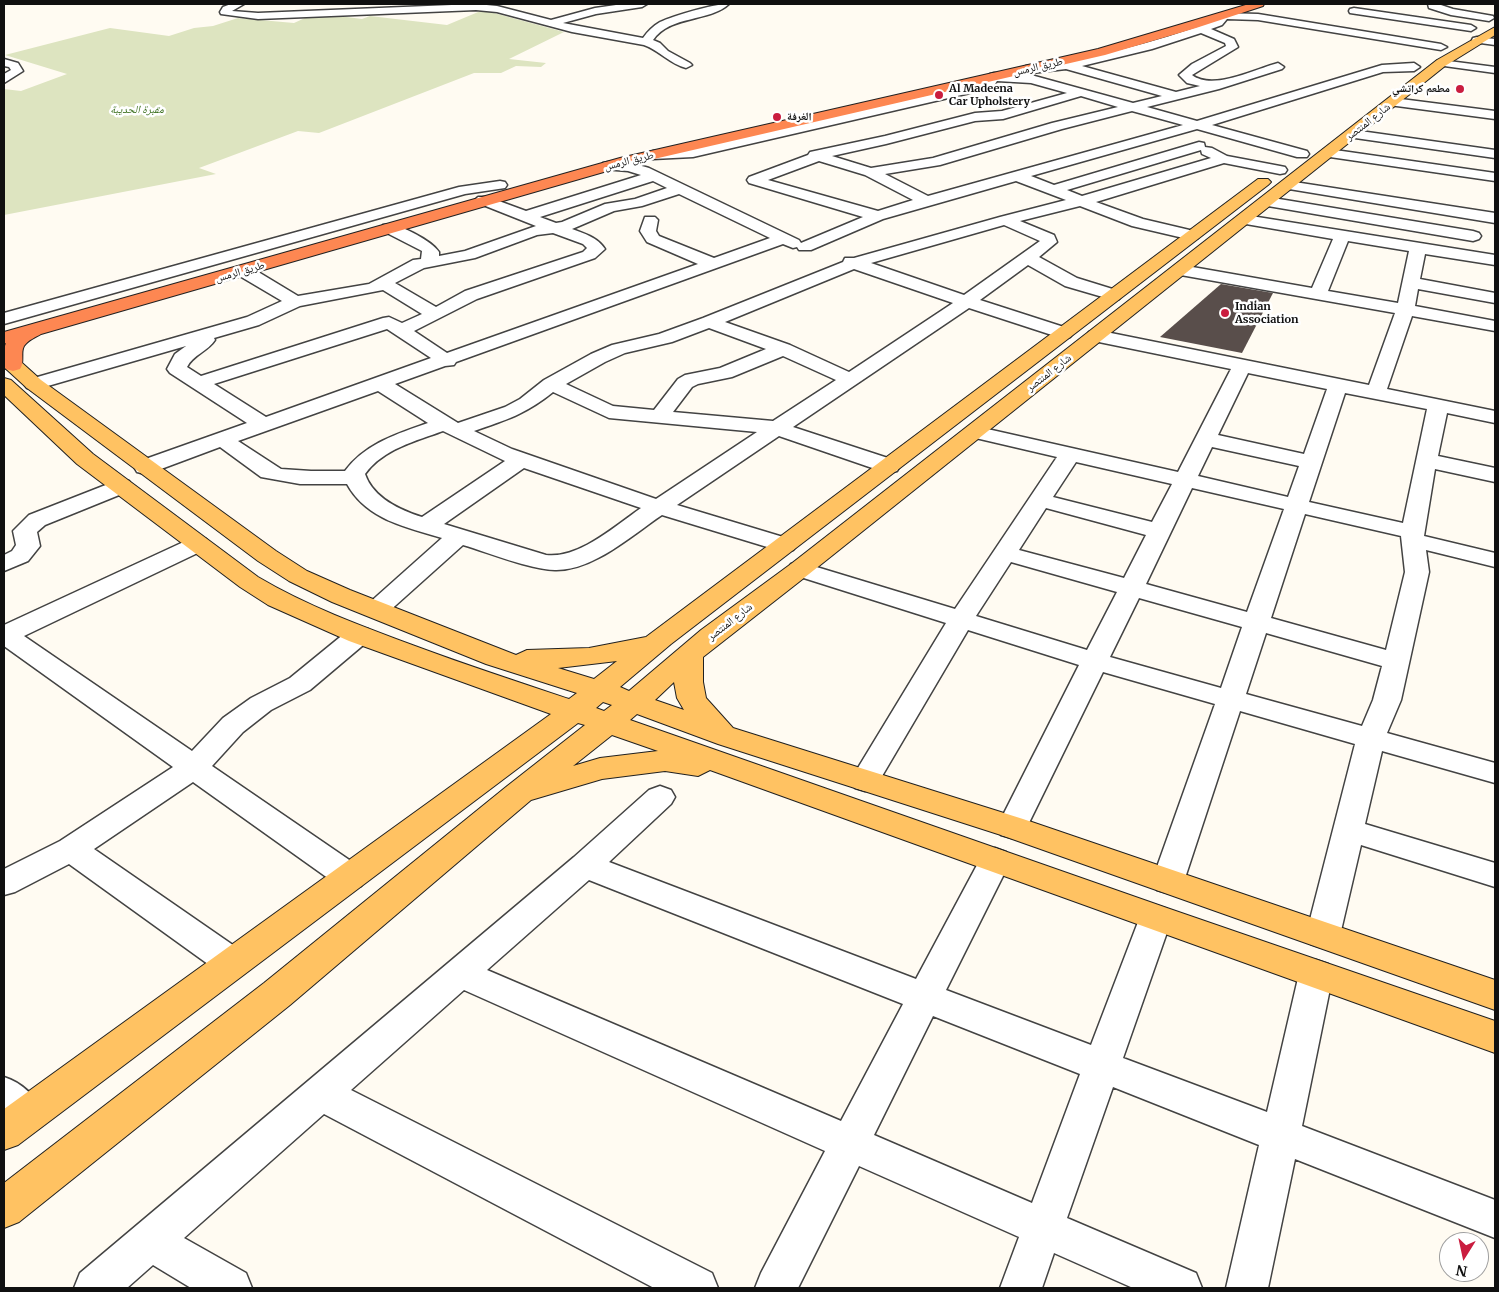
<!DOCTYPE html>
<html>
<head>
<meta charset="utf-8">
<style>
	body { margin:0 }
	#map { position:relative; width:1499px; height:1292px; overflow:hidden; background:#fffbf2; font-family:Merriweather,serif }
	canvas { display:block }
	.frame { position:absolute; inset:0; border:5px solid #101010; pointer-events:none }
	.north { position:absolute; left:1439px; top:1232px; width:50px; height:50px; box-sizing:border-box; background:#fff; border:1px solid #9f9f9f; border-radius:50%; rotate:190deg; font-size:14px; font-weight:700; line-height:20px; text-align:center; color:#101010 }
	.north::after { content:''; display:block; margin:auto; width:18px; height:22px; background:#ca1d3f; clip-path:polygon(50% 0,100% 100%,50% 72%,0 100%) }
</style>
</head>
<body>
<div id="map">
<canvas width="1499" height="1292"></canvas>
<div class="frame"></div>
<div class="north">N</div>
</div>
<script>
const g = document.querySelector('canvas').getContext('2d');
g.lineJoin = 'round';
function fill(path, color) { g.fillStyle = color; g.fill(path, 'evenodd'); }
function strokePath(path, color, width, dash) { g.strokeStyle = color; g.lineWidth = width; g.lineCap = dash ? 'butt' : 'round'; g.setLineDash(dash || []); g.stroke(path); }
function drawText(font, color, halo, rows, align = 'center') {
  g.font = font + ' Merriweather,"Noto Naskh Arabic",serif'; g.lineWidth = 5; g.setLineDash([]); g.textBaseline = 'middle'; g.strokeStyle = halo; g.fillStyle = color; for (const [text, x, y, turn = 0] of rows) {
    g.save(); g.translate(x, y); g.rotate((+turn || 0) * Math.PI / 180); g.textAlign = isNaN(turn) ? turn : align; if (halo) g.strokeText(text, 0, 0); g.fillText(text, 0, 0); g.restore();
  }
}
const cemetery = new Path2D(`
	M483 10 564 32 509 59 546 63 541 67 516 66 501 73H474L319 133 298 131 199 168 216 174 4 215V89L21 91 67 74 5 55 110 28 169 36 194 28 213 26 238 18 294 23 316 13 362 19 370 16 447 25Z`);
const building = new Path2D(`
	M1221 284 1273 293 1242 353 1160 337Z`);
const minor = new Path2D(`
	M231 4H244L232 11 258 13 476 4 497 6 551 20 595 8 623 4H647L642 7 596 14 563 23 643 38C648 31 653 26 660 22 673 16 716 3 729 4 710 22 670 15 653 40L660 43 668 51 690 63 692 65 686 68C670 64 659 50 644 45L572 32 497 12 476 10 258 19 221 14 220 12 223 7Z
	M1428 4H1438L1453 9 1493 16 1494 18 1489 21 1451 15 1429 8Z
	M1354 8 1471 25 1476 28 1471 31 1350 13 1349 11 1350 9Z
	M1224 13 1258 14 1441 44 1447 47 1441 50 1258 20 1227 19 1222 25 1211 29 1234 39 1238 47 1192 75C1213 91 1255 69 1278 63L1284 67 1282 69 1219 89 1147 107 1197 121 1382 65 1414 63 1420 67 1414 71 1383 72 1212 125 1307 151 1309 154 1307 157H1297L1197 129 1031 176 1054 185 1199 142 1204 143 1205 147 1212 148 1227 156 1280 166 1285 167 1287 170 1285 173 1280 174 1224 163 1096 202 1143 219 1198 232 1200 235 1198 238 1192 240 1132 226 1080 206 1020 221 1054 235 1057 242 1039 257 1077 278 1119 291 1122 295 1119 299 1113 300 1065 286 1028 265 980 300 1070 329 1073 333 1070 337 1064 339 1058 337 969 308 793 427 897 461 900 466 897 471 889 473 881 471 779 436 677 505 793 540 797 545 793 550 785 552 777 550 662 515C632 535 593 571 555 570 528 569 490 553 463 545L386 614 377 617 368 614 364 609 368 604 442 538C406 527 367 520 347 484H300L261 477 220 447 153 472 145 474 137 472 134 467 137 462 247 423 170 373 167 369 175 354 186 346 34 390 27 388 24 384 27 380 247 317 282 301 238 275 236 271 238 267H250L298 296 369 284 413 260 421 259 422 251 383 231 381 228 383 225C396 221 432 241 439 252V256L465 251 536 226 478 203 475 200 478 197H488L526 211 641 175 628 171 603 169 601 166 603 163C618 159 634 164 649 168L799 240 801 243 863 217 749 183 747 180 749 177 808 155 810 152 885 136 975 113 1002 111 1067 93 1031 83 997 81 993 87 983 90 693 157 653 159 646 155 653 151 693 149 976 84 985 81 990 74 994 73 1021 75 1020 70 1026 66C1091 60 1153 43 1214 21L1218 15ZM1201 33 1225 43 1226 46 1192 64 1179 75 1187 83 1200 86 1176 92 1082 66 1152 49ZM1066 69 1162 96 1133 103 1031 75 1032 73ZM1081 96 1118 107 1052 123 933 158 871 168 832 156 886 144 975 121 1003 119ZM1132 111 1183 125 928 196 885 174 940 165 1062 129ZM1201 150 1202 154 1211 158 1082 196 1067 190ZM819 161 865 175 913 200 878 211 768 180ZM653 181 667 188 635 199 605 204 562 222 556 223 540 217ZM1016 181 1066 200 1000 217 854 258H845L843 262 703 318 659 334 612 345 591 354 544 380 520 399 505 407 458 423 395 384 445 366 454 365 456 362 783 244 793 248 797 247 799 250H811L883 219ZM679 194 770 238 714 258 659 236 656 231 658 220 655 217H645L640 231 647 242 698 264 447 353 414 331 477 299 595 258 605 249C597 237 585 234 572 229L614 211 642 206ZM1004 225 1040 241 964 295 871 263ZM553 233 583 244 587 248 583 252 465 291 436 307 395 283 424 268 475 258 537 235ZM854 269 953 303 849 372 790 345 725 322ZM383 290 422 314 402 323 389 317 383 318 201 376 187 367C193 355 208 351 215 340L214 338 259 325 300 306ZM709 328 766 349 720 368 685 375 678 379 654 410 613 406 566 384 605 362 625 353 672 342ZM387 329 431 358 266 417 214 384ZM783 356 836 380 773 421 673 412 692 387 698 384 732 377ZM378 391 428 423C397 434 366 443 345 471H311L281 469 238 441ZM553 392 609 418 757 432 656 499 512 449 474 431C506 420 526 414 553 392ZM443 431 505 461 422 517C400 510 373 498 365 474 383 449 416 441 443 431ZM524 468 641 508C615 526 579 559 546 555L444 524Z
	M1477 37 1495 39V45L1473 42 1472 40 1473 38Z
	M4 59 18 63 23 71 4 83V74L11 70 9 67 4 66Z
	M1441 60 1495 67V73L1437 65 1435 63 1437 61Z
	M1393 98 1495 111V119L1389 105 1387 102 1389 99Z
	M1353 130 1495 150V158L1348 137 1346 134 1348 131Z
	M1328 149 1495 173V181L1323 156 1321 153 1323 150Z
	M500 181 505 182 507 185 505 188 465 194 4 324V313L459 187Z
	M1288 181 1495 213V223L1283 188 1281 185 1283 182Z
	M1267 197 1473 231 1479 233 1481 236 1479 239 1473 241 1262 205 1259 202 1262 199Z
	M1245 215 1495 255V265L1425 254 1420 279 1495 293V303L1418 289 1415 306 1495 321V331L1412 316 1387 389 1495 411V423L1447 413 1438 456 1495 468V482L1435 469 1424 536 1495 553V567L1426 550 1429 572 1401 700 1387 733 1495 763V783L1382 751 1365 824 1495 863V887L1361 845 1340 935 1335 944 1323 948 1311 944 1306 935 1355 744 1240 711 1184 881 1179 890 1168 893 1157 890 1152 881 1215 704 1103 672 1023 835 1012 838 1001 835 997 827 1079 665 968 630 875 788 865 791 855 788 850 781 946 623 791 574 788 569 791 564 800 562 955 609 1057 457 967 436 964 432 967 428 974 426 1178 472 1231 369 1089 340 1087 336 1089 332 1096 330 1369 385 1395 313 1175 274 1173 270 1175 266 1181 265 1312 288 1333 239 1240 223 1237 220 1240 217ZM1348 241 1409 251 1398 303 1328 291ZM1248 373 1327 389 1304 454 1218 435ZM1345 393 1427 409 1403 523 1309 502ZM1212 447 1299 466 1288 497 1198 476ZM1076 462 1172 484 1152 522 1053 497ZM1192 488 1284 509 1247 612 1146 584ZM1046 508 1146 535 1124 578 1019 550ZM1305 514 1401 536 1405 572 1386 650 1271 618ZM1011 562 1117 592 1087 650 976 616ZM1139 598 1242 627 1221 688 1110 657ZM1266 633 1382 666 1373 700 1362 726 1246 694Z
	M121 479 129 481 132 486 129 491 45 525 37 532 40 546 28 561 4 571V555L12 551 16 545 13 531 29 515Z
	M198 537 206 539 210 544 206 549 24 636 192 751 223 718 251 698 290 678 350 629 359 627 368 629 372 635 368 641 310 690 271 710 243 732 212 766 361 868 366 877 361 886 350 889 339 886 193 782 94 849 243 952 248 962 243 972 231 976 219 972 69 864 15 892 4 895V869L60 841 173 767 4 646V625L190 539Z
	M660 786 671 790 675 797 671 804 609 862 916 979 984 852 995 848 1006 852 1011 860 946 990 1091 1045 1143 909 1155 905 1167 909 1172 918 1123 1058 1267 1112 1299 974 1304 964 1316 960 1328 964 1333 974 1302 1126 1495 1200V1238L1295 1159 1268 1288H1226L1259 1145 1113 1087 1067 1218 1196 1273 1202 1288H1133L1054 1253 1042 1288H1000L1019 1237 859 1166 798 1288H755L761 1273 825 1151 464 990 351 1090 712 1273 718 1288H654L324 1114 184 1238 246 1273 252 1288H191L153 1265 127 1288H74L80 1273 574 857 649 790ZM589 880 903 1004 841 1121 487 970ZM933 1016 1080 1074 1032 1203 874 1135Z
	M4 1077C23 1083 37 1098 45 1116L39 1128 26 1133 13 1128 4 1119Z`);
const major = new Path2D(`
	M1495 27V35L1445 66 809 574 703 657V682L706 698 733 728 1023 819 1495 980V1010L1001 835 718 744 637 714 630 720 1167 908 1495 1021V1053L710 770 698 776 665 771 602 779 531 800 290 1005 19 1222 4 1228V1183L264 983 506 787 585 725 578 723 18 1145 4 1150V1109L551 714 349 641 268 605 240 587 77 464 4 395V378L11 380 93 454 258 577C307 606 361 626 415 646 466 665 518 682 569 699L577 693 486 664 332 602 289 581 258 561 27 388 4 367V351L11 353 41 380 276 551 307 571 350 590 516 655 527 650 589 648 646 637 1258 179H1268L1271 182 1268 185 671 644 620 687 629 691 701 630 791 564 1437 60ZM617 661 594 679 558 668ZM674 682 677 698 684 710 655 700ZM603 702 612 705 604 711 596 708ZM612 735 658 751 600 758 573 766Z`);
const highway = new Path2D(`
	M1249 4H1264L1263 6 1196 28 1105 55 628 165 41 334C36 337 28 340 24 346 20 353 25 362 20 369L13 371 6 369C2 363 3 350 6 343L4 344V332L620 158 1098 49Z`);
const markers = [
	[1460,89,5,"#ca1d3f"],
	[939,95,5,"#ca1d3f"],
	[777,117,5,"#ca1d3f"],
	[1225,313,5,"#ca1d3f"]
];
const farStreetnames = [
	["طريق الرمس",1038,67,-13],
	["شارع المنتصر",1368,122,-38],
	["طريق الرمس",629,161,-14],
	["طريق الرمس",240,272,-16],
	["شارع المنتصر",1049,373,-38],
	["شارع المنتصر",730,622,-38]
];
const farPoinames = [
	["Al Madeena",949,89],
	["Car Upholstery",949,102],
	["مطعم كراتشي",1450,89,"right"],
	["الغرفة",787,117],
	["Indian",1235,307],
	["Association",1235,320]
];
const farParknames = [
	["مقبرة الحديبة",137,110]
];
fill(cemetery, '#dde4c0');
fill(building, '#594e4b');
strokePath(minor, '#434343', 3);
strokePath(major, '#212121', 2);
strokePath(highway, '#212121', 2);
fill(minor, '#fff');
fill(major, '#ffc262');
fill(highway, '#fd8752');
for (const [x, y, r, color] of markers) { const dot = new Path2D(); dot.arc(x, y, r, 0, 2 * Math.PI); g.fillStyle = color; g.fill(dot); strokePath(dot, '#fff', 2); }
drawText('11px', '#101010', '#fff', farStreetnames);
drawText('bold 11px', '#101010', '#fff', farPoinames, 'left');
drawText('italic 11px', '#386d1a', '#fff', farParknames);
</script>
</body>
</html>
